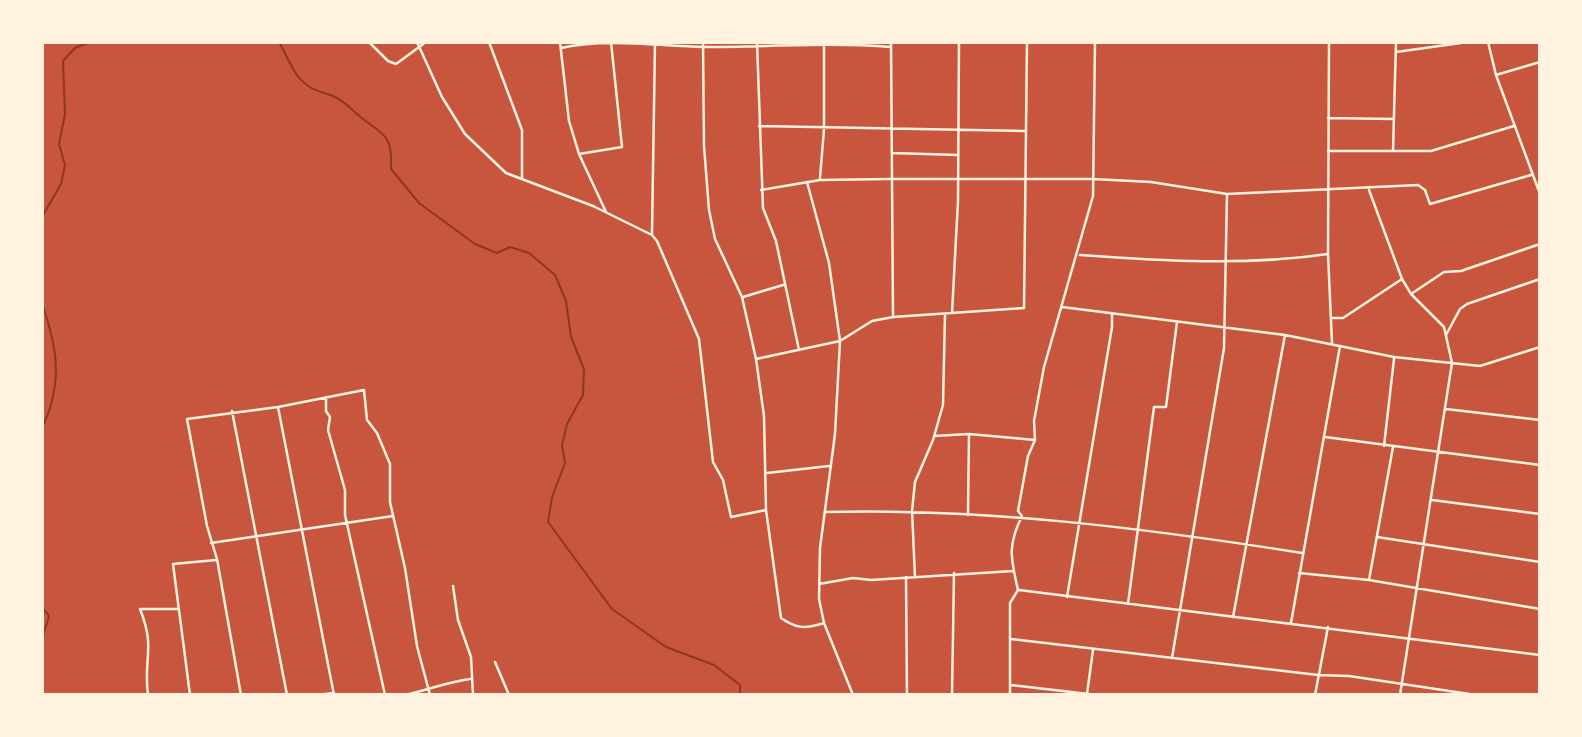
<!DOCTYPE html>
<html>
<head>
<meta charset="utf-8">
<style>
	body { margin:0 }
	#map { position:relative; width:1582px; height:737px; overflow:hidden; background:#c8553d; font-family:"Playfair Display",serif }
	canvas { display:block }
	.frame { position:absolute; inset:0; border:44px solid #fff3e0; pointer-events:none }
</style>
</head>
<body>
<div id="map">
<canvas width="1582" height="737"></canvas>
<div class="frame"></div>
</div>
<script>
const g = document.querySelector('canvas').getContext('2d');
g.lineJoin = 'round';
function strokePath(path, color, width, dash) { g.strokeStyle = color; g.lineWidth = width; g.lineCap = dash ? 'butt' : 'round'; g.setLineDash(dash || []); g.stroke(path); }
const stream = new Path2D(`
	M279 42C288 57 294 78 310 87 317 92 327 93 335 97 345 102 349 107 357 114 381 135 393 131 391 169L419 203 475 244 497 253 510 247 529 253 555 275 566 301 571 337 584 369 583 395 567 424 562 445 565 463 552 497 548 522 612 609 666 647 714 665 740 685V695
	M42 217 61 184 65 165 59 144 65 114 63 61 75 48 90 42
	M42 304C58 349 63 384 42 428
	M42 607 49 616 42 639`);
const minor = new Path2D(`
	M369 42 388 61 396 64 426 42
	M417 42 442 97 465 134 506 173 593 206 652 235 657 241 699 339 713 462 723 480 731 517 766 510
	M489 42 522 130V179
	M560 42 569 121 579 154 606 212
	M703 42 704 146 709 210 715 239 742 297 756 359 764 416 766 510 781 618C797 629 805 629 824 623
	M757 42 763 208 776 241 799 350
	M891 42 893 315
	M1329 42 1328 254 1332 343
	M1488 42 1496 75 1540 194
	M561 48C609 38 656 46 704 47 767 47 829 42 891 47
	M1396 52 1468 42
	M1496 75 1540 62
	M1328 118 1393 119
	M759 126 1026 131
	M1328 151H1431L1514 126
	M1393 151 1396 42
	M892 153 958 155
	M579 154 622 147 611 42
	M820 178 824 129V42
	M807 182 829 263 840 341 835 434 820 548 819 599 824 623 853 695
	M761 190 820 180 890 179H1093L1151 182 1227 194 1418 185 1425 190 1430 204 1531 175
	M1369 190 1402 279 1411 294 1444 327 1452 363 1400 695
	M652 234 655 42
	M1080 255C1162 261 1246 266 1328 254
	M1411 294 1444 272 1461 271 1540 244
	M743 297 783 285
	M1062 307 1285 335 1394 357 1480 366 1540 347
	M952 313 958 201 959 42
	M1331 318H1343L1402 279
	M1446 335 1460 309 1467 304 1540 279
	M756 359 840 341 872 321 893 317 1024 308 1027 42
	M326 397V411L330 417 328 430 345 490V515L385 695
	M278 407 334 695
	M1446 409 1540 420
	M232 411 287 695
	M934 436 969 434 1035 440
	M1325 437 1540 465
	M1384 446 1394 359
	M767 473 829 466
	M1432 500 1540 514
	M825 512C985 508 1144 528 1302 553
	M968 515 969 434
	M1377 537 1540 562
	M211 543 393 516
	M1299 573 1369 580 1540 609
	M906 577 907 695
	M915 577 912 511 915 482 933 440 943 405 945 314
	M1369 580 1393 447
	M819 584 853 578 871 580 1013 571
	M453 586 458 620 471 657 473 695
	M1019 590 1540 655
	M1067 597 1112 327V313
	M1128 604 1154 407H1166L1177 322
	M1233 617 1285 335
	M1291 623 1340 346
	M1011 639 1318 675 1349 676 1476 695
	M1172 658 1224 348 1227 194
	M495 662 509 695
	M1011 685 1097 695
	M1087 694 1093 650
	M148 695C143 658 156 649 140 609H177
	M190 695 173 564 216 560
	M241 695 217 559 207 526 187 419 278 407 364 390 367 420 377 433 390 464V502L405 568 417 646 430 695
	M316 695 334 693
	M405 695C428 690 447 682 470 679
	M952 695 954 573
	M1010 695V603L1018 590C1011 559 1007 546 1022 516L1018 511 1028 456 1035 440 1034 421 1044 367 1093 196 1095 42
	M1315 695 1328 627`);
strokePath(stream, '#8f3625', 2);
strokePath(minor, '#fff3e0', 2.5);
</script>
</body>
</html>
